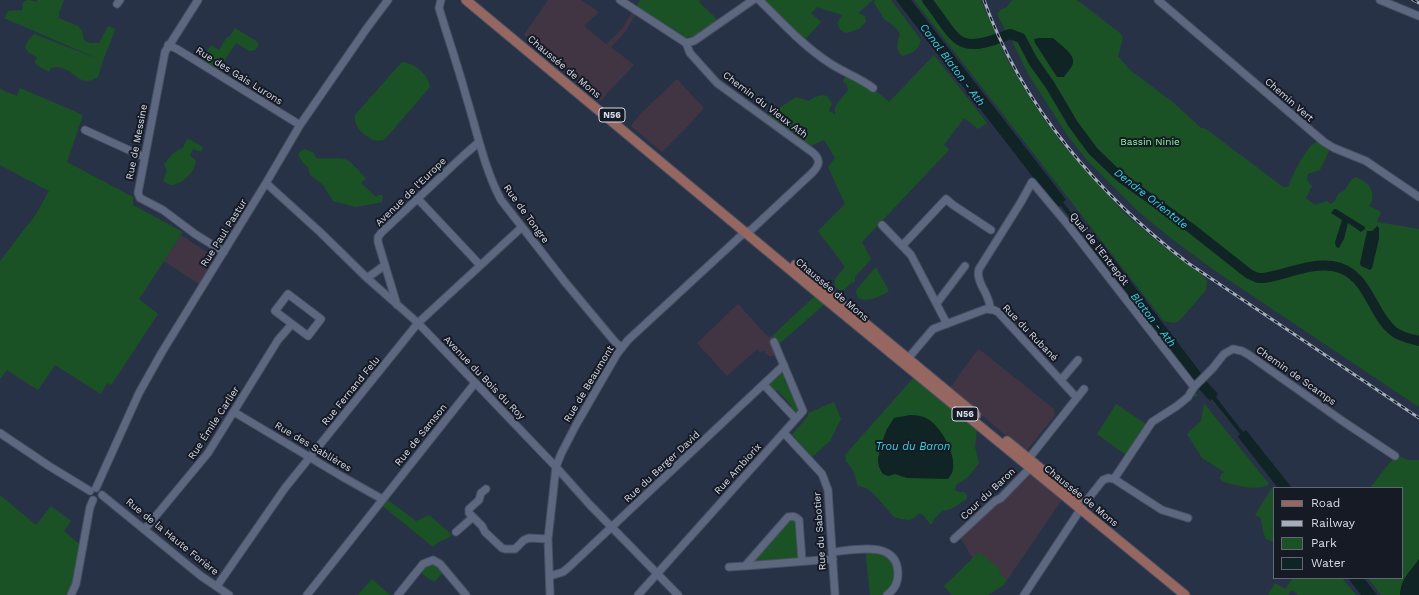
<!DOCTYPE html>
<html>
<head>
<meta charset="utf-8">
<style>
	body { margin:0 }
	#map { position:relative; width:1419px; height:595px; overflow:hidden; background:#283247; font-family:"Work Sans",sans-serif }
	canvas { display:block }
	.legend { position:absolute; left:1273px; top:487px; width:130px; height:92px; box-sizing:border-box; background:#161a24; border:1px solid #626873; margin:0; padding:5px 7px; list-style:none; font-size:12px; color:#d5dce9 }
	.legend li { display:flex; align-items:center; gap:8px; height:20px }
	.legend b { width:20px; border:1px solid #626873 }
</style>
</head>
<body>
<div id="map">
<canvas width="1419" height="595"></canvas>
<ul class="legend">
<li><b style="height:5px;background:#956760"></b>Road</li>
<li><b style="height:5px;background:#a5adbc"></b>Railway</li>
<li><b style="height:11px;background:#1b5225"></b>Park</li>
<li><b style="height:11px;background:#102325"></b>Water</li>
</ul>
</div>
<script>
const g = document.querySelector('canvas').getContext('2d');
g.lineJoin = 'round';
function fill(path, color) { g.fillStyle = color; g.fill(path, 'evenodd'); }
function strokePath(path, color, width, dash) { g.strokeStyle = color; g.lineWidth = width; g.lineCap = dash ? 'butt' : 'round'; g.setLineDash(dash || []); g.stroke(path); }
function drawText(font, color, halo, rows, align = 'center') {
  g.font = font + ' "Work Sans",sans-serif'; g.lineWidth = 4; g.setLineDash([]); g.textBaseline = 'middle'; g.strokeStyle = halo; g.fillStyle = color; for (const [text, x, y, turn = 0] of rows) {
    g.save(); g.translate(x, y); g.rotate((+turn || 0) * Math.PI / 180); g.textAlign = isNaN(turn) ? turn : align; if (halo) g.strokeText(text, 0, 0); g.fillText(text, 0, 0); g.restore();
  }
}
const commercial = new Path2D(`
	M548 0H581L599 12 584 26 606 44 622 29 634 9 637 12 626 31 611 47 634 65 611 89 601 101 524 35Z
	M677 79 704 108 690 124 662 152 631 126 641 113Z
	M181 235 219 260 202 286 164 261Z
	M738 304 768 337 772 336 776 341 778 356H769L764 351 760 352 757 349 727 376 697 343Z
	M979 349 1054 409 1055 416 1025 452 950 388 972 357Z
	M1032 473 1063 498 1007 580 999 573 1001 570 979 553 973 558 958 535 993 504 1004 501Z`);
const green = new Path2D(`
	M28 0 37 2V0H64L59 13V18L78 26 82 31 84 40 90 43H99L108 26 114 28 115 31 103 60 98 77C76 91 74 62 51 68L49 72 36 65 35 61 37 57 29 53 25 47 29 39 34 34 101 60 4 18 8 11 22 10 23 2Z
	M640 0H700L699 2 721 23 690 43 635 10Z
	M759 0H873L858 13 865 16 866 22 859 29 846 33 840 30 837 23 842 15 817 7 811 13 821 22 802 43Z
	M875 0H891L921 40C917 51 914 53 902 56 895 48 897 43 900 34L896 28 884 19 874 3Z
	M914 0H981L1006 58 1033 103 1062 144 1124 213 1159 243 1203 276 1207 281 1206 290 1180 320 1174 323 1164 321Z
	M1012 0H1077L1120 33 1123 38 1118 56 1130 70 1174 103 1201 128 1206 129 1283 187H1288C1292 178 1308 139 1320 142 1323 143 1328 147 1330 149L1320 170 1308 174C1306 180 1308 182 1312 186L1306 198 1315 205 1327 201 1331 204 1334 202 1339 193 1344 191 1351 180 1355 177C1368 181 1377 192 1370 205L1369 206 1381 212 1377 222 1419 229V407L1214 270 1168 236 1140 213 1087 160 1068 136 1028 74 1013 43 1010 34 1005 30 997 14 1001 9 1006 8Z
	M235 28 258 42 257 43 259 44 255 50 250 51 236 43 216 73 199 63 211 45 219 50 227 37H229Z
	M934 55 987 123 978 129 964 118 944 145 949 149 948 151 862 242 871 259 855 277V282L851 283 844 290H839L835 286V279L845 267 818 231 845 204 828 167 835 158 824 140 806 148 768 116 770 114 796 97 809 101C814 97 821 94 827 96L832 103 829 111 835 114C833 104 843 98 848 90L847 85 843 81 846 75 873 88 889 102Z
	M404 62C416 65 428 74 430 87L385 139C373 146 352 128 355 115L401 63Z
	M20 88 83 115 67 162 133 197V205L183 232 139 299 158 314 111 385 107 383 101 394 55 365 38 390 7 370 0 379V261L36 214 49 191 0 165V89L17 96Z
	M189 139 203 147 202 151H199L193 149 190 155 196 161C195 171 183 184 172 185 169 185 166 183 163 181L167 171 164 164C170 158 174 150 183 148L186 140Z
	M305 149 314 153 316 158C325 160 340 156 347 160 354 164 360 173 366 178L361 183 376 197 379 195H382L383 197 382 202 356 207 333 201 323 185 310 175 308 167 304 164 298 155 300 151Z
	M876 267 889 291C881 297 855 308 856 290Z
	M816 295 826 303 779 344 772 336Z
	M782 373 784 374 786 377 784 379 794 400 795 398 799 409 797 412H792L788 408 792 406 778 391H771C766 383 775 376 782 373Z
	M915 376 977 428 975 447 979 463 969 476 956 485 955 490 959 492H964L967 495V499L951 509 942 511 934 519 932 524H930L924 516 920 513 914 518 910 520 901 519 894 517 874 494 866 488 858 486 853 470 846 461V458L845 455ZM887 429 952 457 953 472 907 478 895 474 888 476 883 474 879 467 878 459 881 445Z
	M1193 388 1195 392 1269 484C1258 492 1233 485 1222 481L1220 478 1221 474 1224 472 1202 458 1187 434 1201 421 1204 403 1198 396 1188 397Z
	M834 402 841 419 830 441 812 457 792 435 808 416V413Z
	M1116 404 1149 426 1129 457 1097 434Z
	M1395 456H1398L1408 460H1419V595H1381L1368 578H1402V488H1370Z
	M1272 488 1274 490V543L1265 538C1264 531 1261 525 1261 518L1255 515Z
	M0 495 36 525 51 506 71 521 64 531 83 547 71 595H0Z
	M384 497 416 521 429 515 452 535C446 540 438 541 433 547L379 503Z
	M788 517H796L802 561 754 563 753 561 758 551H764L777 536 776 530Z
	M865 549H877L893 559 898 577 887 595H870Z
	M979 552 1001 570 999 573 1007 580 1004 585 988 595H952L944 586Z
	M428 564H434L445 571 434 582 421 573Z
	M1293 578H1342L1356 595H1298L1292 590 1288 595H1268L1275 583 1285 589Z
	M372 579 390 595H358Z`);
const water = new Path2D(`
	M896 0H911L1053 183 1066 200 1063 202 1066 206 1091 238 1094 236 1102 244 1198 369 1203 376 1201 379 1204 382 1206 381 1218 394 1216 397 1243 432 1246 430 1292 488H1278L1238 437 1240 434 1212 399 1210 401 1199 389 1196 381 1190 377 1086 243 1088 240 1061 206 1057 207 1036 181Z
	M1039 38H1053C1060 45 1078 55 1072 66 1070 70 1066 73 1064 77H1057L1035 43 1034 39Z
	M1334 209H1336L1365 227V229L1361 232 1348 223 1344 239 1339 248 1336 247 1335 242 1342 220 1331 213Z
	M1377 226 1379 228V239L1372 268 1370 270 1361 266 1360 263 1367 231H1372Z
	M910 415C917 415 923 416 928 419 943 428 963 465 948 479L907 478 895 474 888 476 883 474 879 467 878 459 881 445 887 429 894 418Z
	M1419 559V595H1400C1401 578 1410 572 1419 559Z
	M1348 578H1364L1377 595H1361Z`);
const river = new Path2D(`
	M927 0C959 41 955 56 1010 34L1021 38 1033 61 1050 85 1073 124 1093 151 1120 177 1192 229 1249 274 1258 278H1263C1286 275 1308 263 1332 266 1368 271 1370 312 1393 331 1400 337 1411 339 1419 341`);
const minor = new Path2D(`
	M198 0 165 52 138 193 140 198 163 210 195 234 224 252
	M441 0 439 8C448 38 458 66 466 96 477 131 484 168 501 200L565 282 615 342 622 348
	M759 0C781 21 802 45 828 62 842 72 859 77 873 88
	M1158 0 1324 142 1334 148 1366 161 1419 197
	M1380 0 1419 16
	M117 4 120 0
	M686 43 694 41 753 0
	M168 45 177 49 300 125
	M85 130 144 157
	M266 183 320 232 367 278 418 323 556 467 590 505 678 595
	M418 199 480 265
	M882 225 911 255 947 324
	M902 246 946 199 953 205 991 230
	M367 278 385 265
	M288 294 321 319 308 336 275 311Z
	M937 303 965 266
	M397 305 378 242V237L382 232 463 156 479 142
	M990 309C991 295 975 283 979 269L1021 202 1032 182 1068 225 1194 387
	M905 362 933 329 986 309 994 310 998 312 1077 398
	M1061 380 1078 360
	M764 385 796 419
	M234 412 341 476 382 499
	M0 433 49 466 90 491
	M784 433 822 474 828 490 835 595
	M1026 462 1084 389
	M1114 479 1152 422 1177 406 1188 397 1194 387 1213 368 1224 354 1233 349 1242 351 1249 355 1341 420 1395 456
	M96 488 139 393 162 352 266 183 300 125 367 28 388 0
	M486 489 481 493 479 500 469 509V513L482 526 485 532 502 548 505 549H515L524 540 529 538 548 539
	M102 495 201 576 229 595
	M145 529 208 453 278 340 292 324
	M456 532 473 517
	M954 539 995 501 1001 498 1034 464
	M832 552C854 550 898 539 898 574 898 583 894 590 887 595
	M802 561 799 520C795 516 793 516 788 517L745 566 833 559
	M729 567 745 566
	M550 576 563 572 569 567 784 365
	M217 586 285 488 418 323 522 227
	M71 595 76 584 90 507 93 500
	M307 595 475 383
	M398 595 423 564 433 560 440 564 466 595
	M550 595 548 539 556 467 561 454 576 425 617 354 628 340 745 232 751 230 812 173C820 165 821 159 812 152L717 83 690 53 686 43 620 0
	M638 595 803 411 774 342
	M1024 595 1084 504 1103 480 1108 478 1114 479 1162 510 1188 518`);
const major = new Path2D(`
	M466 0 824 298 1185 595
	M795 265 976 415
	M1007 441 1078 499`);
const rail = new Path2D(`
	M984 0C1022 107 1100 196 1188 263L1419 418
	M1413 0 1419 3`);
const shields = [
	[612,115,26],
	[965,414,26]
];
const shieldNames = [
	["N56",612,115],
	["N56",965,414]
];
const streetNames = [
	["Chaussée de Mons",564,67,40],
	["Rue des Gais Lurons",239,76,32],
	["Chemin Vert",1289,100,41],
	["Chemin du Vieux Ath",765,105,37],
	["Rue de Messine",137,142,-79],
	["Avenue de l'Europe",411,192,-44],
	["Rue de Tongre",526,214,54],
	["Rue Paul Pastur",224,233,-58],
	["Quai de l'Entrepôt",1099,249,52],
	["Chaussée de Mons",832,290,40],
	["Rue du Rubané",1030,333,46],
	["Chemin de Scamps",1296,376,35],
	["Avenue du Bois du Roy",484,378,46],
	["Rue de Beaumont",589,384,-59],
	["Rue Fernand Felu",351,391,-51],
	["Rue Émile Carlier",214,423,-57],
	["Rue de Samson",421,435,-51],
	["Rue des Sablières",313,447,31],
	["Rue du Berger David",662,467,-43],
	["Rue Ambiorix",738,469,-48],
	["Cour du Baron",988,494,-43],
	["Chaussée de Mons",1081,496,39],
	["Rue du Sabotier",820,531,-94],
	["Rue de la Haute Forière",172,537,39]
];
const parkNames = [
	["Bassin Ninie",1150,142]
];
const waterNames = [
	["Canal Blaton - Ath",952,65,53],
	["Dendre Orientale",1151,199,38],
	["Blaton - Ath",1153,320,52],
	["Trou du Baron",913,447]
];
fill(commercial, '#413544');
fill(green, '#1b5225');
fill(water, '#102325');
strokePath(river, '#102325', 10);
strokePath(minor, '#485062', 9);
strokePath(major, '#485062', 11);
strokePath(minor, '#5d6880', 7);
strokePath(major, '#956760', 9);
strokePath(rail, '#a5adbc', 3);
strokePath(rail, '#161a24', 1.5, [4.5]);
for (const [x, y, w] of shields) { const box = new Path2D(); box.roundRect(x - w / 2, y - 7, w, 14, 3); g.fillStyle = '#161a24'; g.fill(box); strokePath(box, '#d5dce9', 1); }
drawText('bold 9px', '#d5dce9', null, shieldNames);
drawText('10px', '#d5dce9', '#161a24', streetNames);
drawText('10px', '#92fb9f', '#161a24', parkNames);
drawText('italic 11px', '#33d6e3', '#161a24', waterNames);
</script>
</body>
</html>
